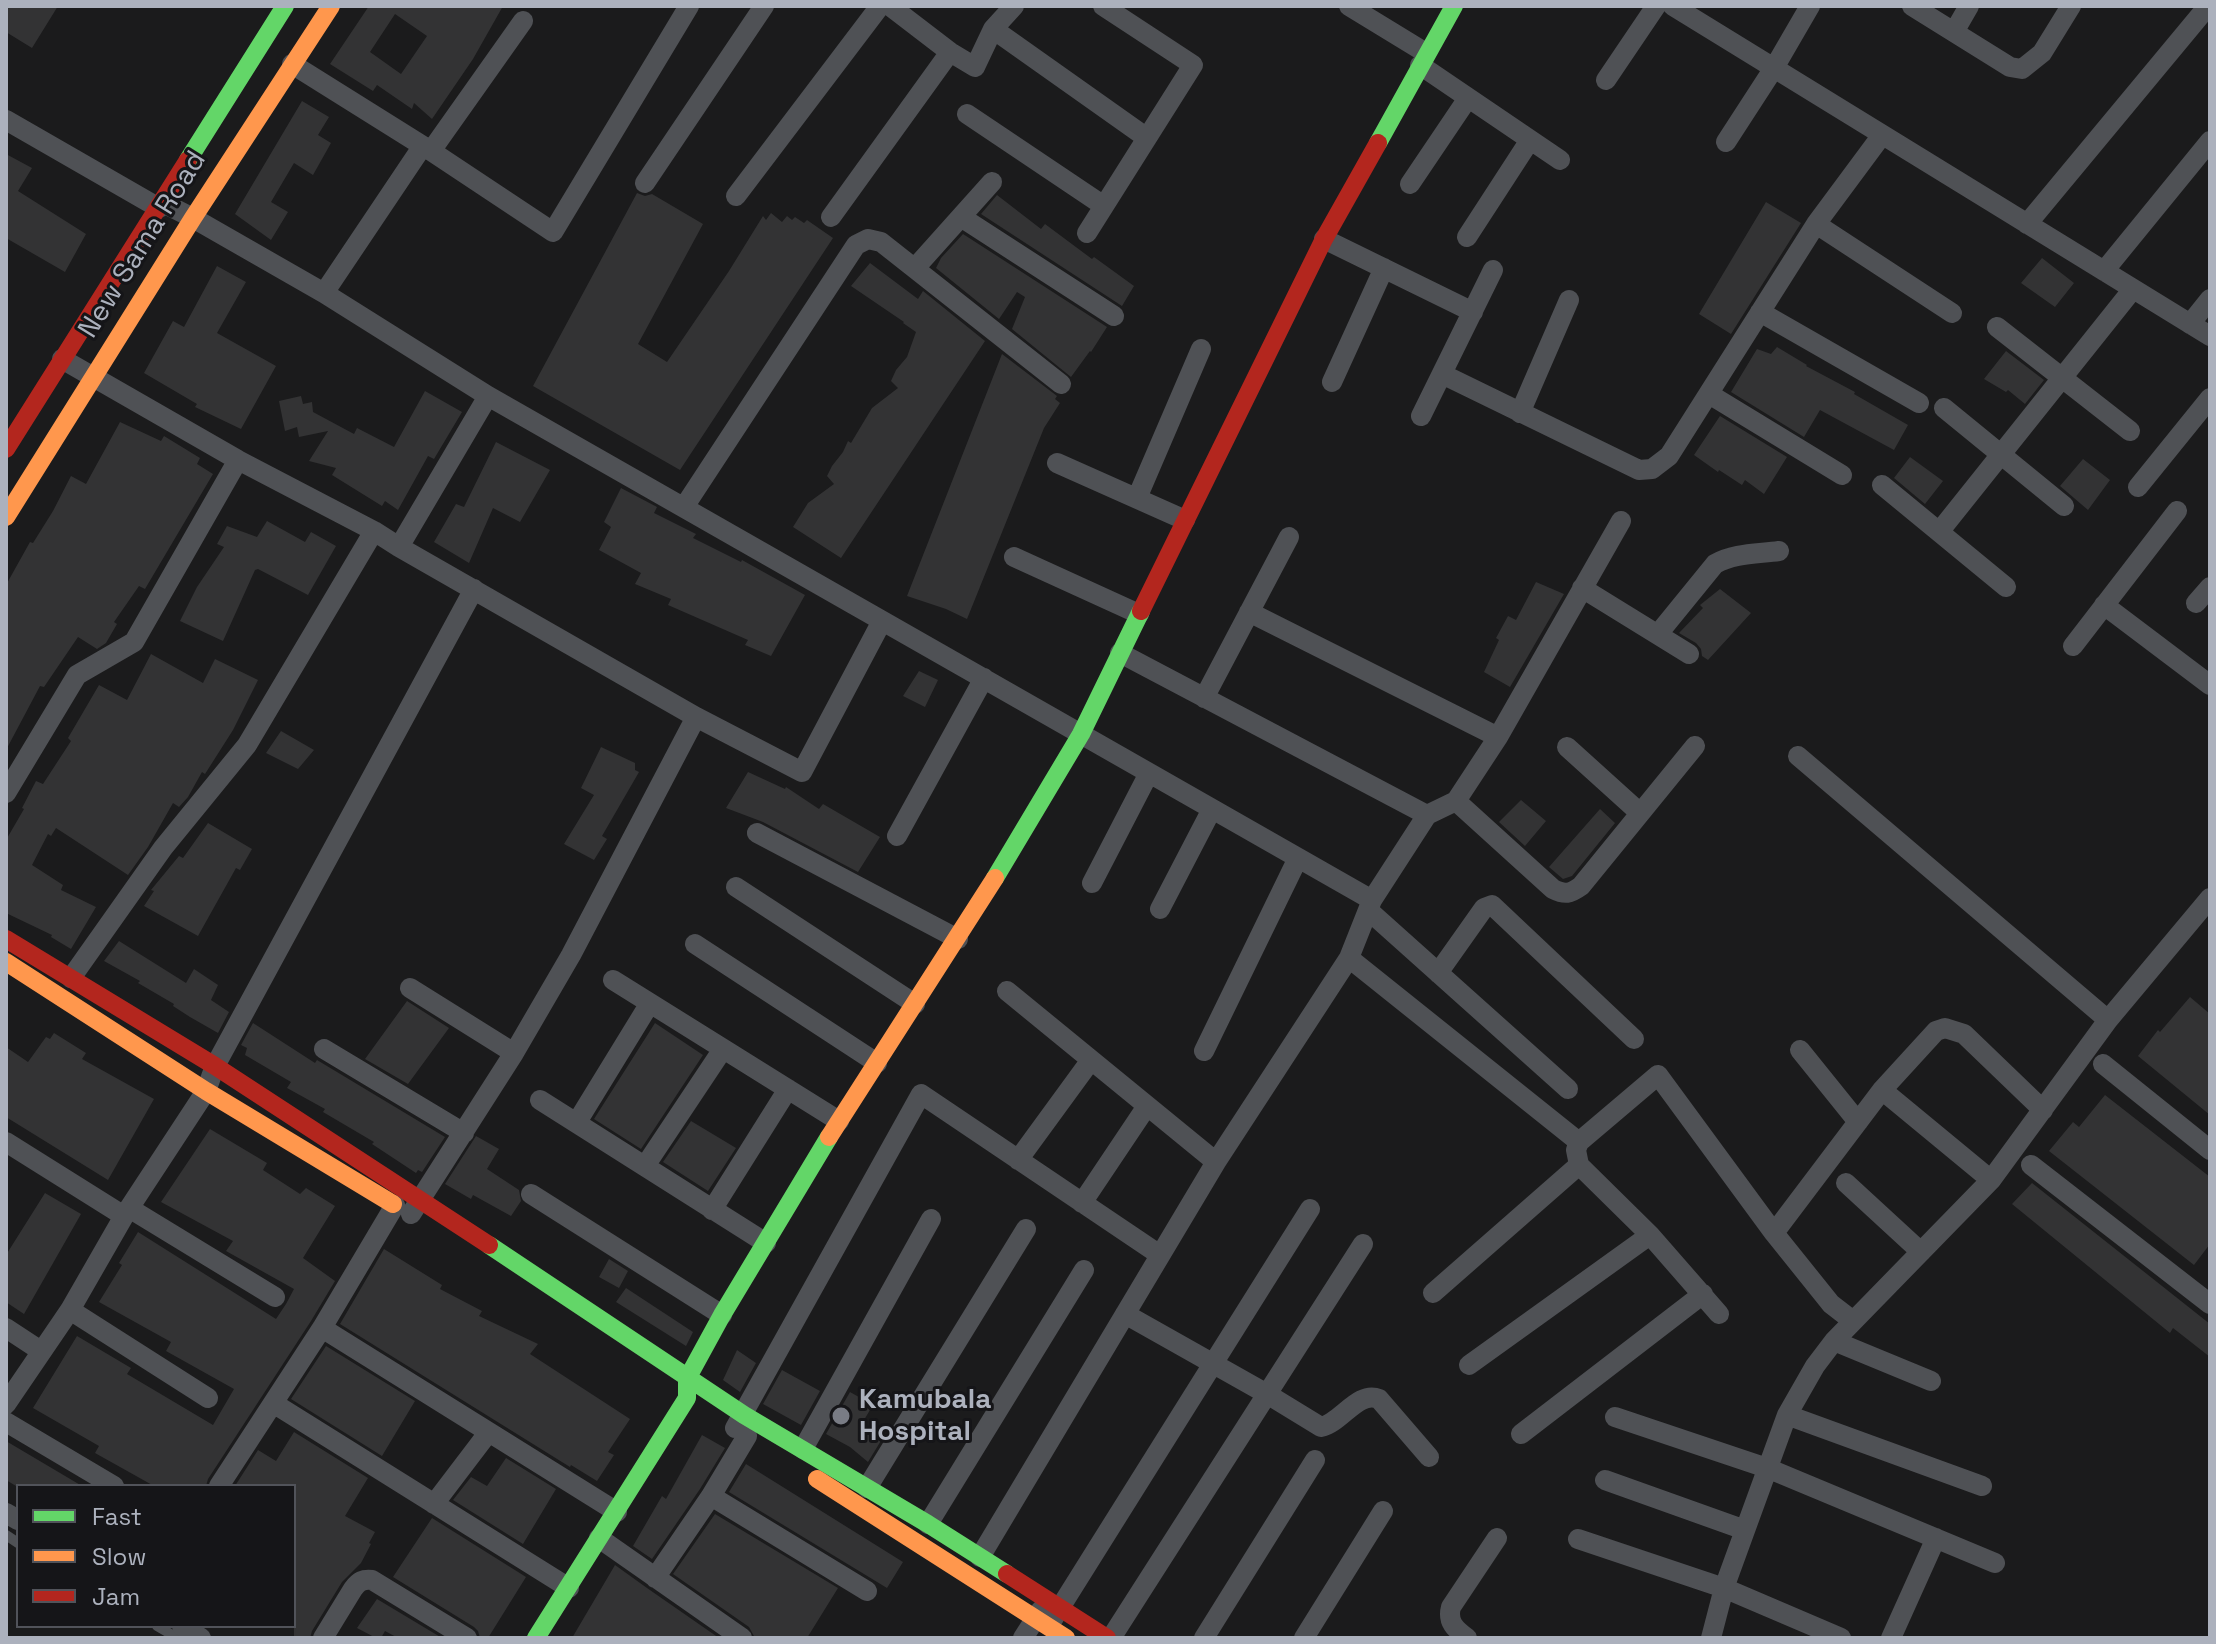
<!DOCTYPE html>
<html>
<head>
<meta charset="utf-8">
<style>
	body { margin:0 }
	#map { position:relative; width:2216px; height:1644px; overflow:hidden; background:#1b1b1c; font-family:"Space Grotesk",sans-serif }
	canvas { display:block }
	.frame { position:absolute; inset:0; border:8px solid #acb1bd; pointer-events:none }
	.legend { position:absolute; left:16px; top:1484px; width:280px; height:144px; box-sizing:border-box; background:#151518; border:2px solid #51535a; margin:0; padding:10px 14px; list-style:none; font-size:24px; color:#acb1bd }
	.legend li { display:flex; align-items:center; gap:16px; height:40px }
	.legend b { width:40px; border:2px solid #51535a }
</style>
</head>
<body>
<div id="map">
<canvas width="2216" height="1644"></canvas>
<div class="frame"></div>
<ul class="legend">
<li><b style="height:10px;background:#63d668"></b>Fast</li>
<li><b style="height:10px;background:#ff974d"></b>Slow</li>
<li><b style="height:10px;background:#b3261e"></b>Jam</li>
</ul>
</div>
<script>
const g = document.querySelector('canvas').getContext('2d');
g.lineJoin = 'round';
function fill(path, color) { g.fillStyle = color; g.fill(path, 'evenodd'); }
function strokePath(path, color, width, dash) { g.strokeStyle = color; g.lineWidth = width; g.lineCap = dash ? 'butt' : 'round'; g.setLineDash(dash || []); g.stroke(path); }
function drawText(font, color, halo, rows, align = 'center') {
  g.font = font + ' "Space Grotesk",sans-serif'; g.lineWidth = 6; g.setLineDash([]); g.textBaseline = 'middle'; g.strokeStyle = halo; g.fillStyle = color; for (const [text, x, y, turn = 0] of rows) {
    g.save(); g.translate(x, y); g.rotate((+turn || 0) * Math.PI / 180); g.textAlign = isNaN(turn) ? turn : align; if (halo) g.strokeText(text, 0, 0); g.fillText(text, 0, 0); g.restore();
  }
}
const building = new Path2D(`
	M6 6H58L32 48 6 32Z
	M369 6H503L473 59 432 119 414 103 412 109 377 85 373 91 330 64ZM395 14 427 36 401 74 370 52Z
	M302 101 329 117 318 135 331 143 313 175 294 163 271 202 288 212 271 240 235 214Z
	M6 154 32 168 18 191 86 234 65 272 6 238Z
	M637 193 645 196 652 194 703 224 638 344 667 362 729 271 763 216 766 220 771 213 782 222 787 216 792 220 795 217 804 223 807 220 833 238 680 470 533 386Z
	M997 195 1041 229 1045 224 1092 259 1094 257 1134 286 1122 306 981 214Z
	M1766 202 1801 223 1731 334 1699 314Z
	M963 234 1107 327 1091 352 1090 351 1071 377 1012 329 1025 297 1017 292 999 319 936 268 941 258Z
	M2042 258 2074 283 2055 307 2021 283Z
	M870 263 918 299 923 291 985 341 841 558 793 527 808 503 834 484 827 476 832 466 843 452 848 441 851 443 872 408 898 388 891 381 896 370 907 357 916 332 903 323 904 322 851 286Z
	M217 266 246 282 217 333 276 366 241 429 195 407 197 404 144 373 173 321 184 327Z
	M1777 347 1807 365 1806 366 1855 392 1854 394 1908 425 1894 450 1820 410 1804 437 1731 392 1757 349 1771 354Z
	M2006 351 2044 380 2025 404 2008 390 2006 392 1984 379Z
	M1002 354 1057 396 1055 399 1060 403 1044 428 967 619 946 609 907 596Z
	M425 391 462 412 434 459 428 456 398 510 385 501 382 506 332 475 336 468 309 461 328 431 299 437 297 427 285 431 279 401 301 396 303 404 312 402 313 412 354 434 357 428 394 447Z
	M1720 416 1787 457 1764 494 1745 480 1742 485 1719 470 1718 472 1694 455Z
	M120 422 161 441 164 436 200 458 197 464 213 474 145 589 139 586 114 622 117 624 106 643 97 649 78 637 44 687 40 686 6 750V585L30 542 33 543 53 511 71 476 86 484Z
	M496 442 550 470 520 522 493 508 469 563 434 542 456 504 464 507Z
	M1910 457 1943 481 1925 504 1894 478Z
	M2083 459 2110 480 2088 510 2060 486Z
	M621 488 657 507 654 513 696 534 693 538 741 562 742 560 805 595 771 656 745 645 748 640 668 605 671 599 635 584 641 573 599 550 611 527 604 522Z
	M267 521 305 542 311 532 336 546 308 595 258 569 255 570 223 641 180 621 197 587 224 547 217 544 227 526 257 537Z
	M1536 582 1564 594 1510 687 1484 672 1499 640 1496 638 1508 616 1516 620Z
	M1720 589 1751 613 1708 660 1702 656 1701 649 1696 643 1679 633 1703 608 1700 605Z
	M151 654 203 683 215 659 258 680 233 730 205 774 202 772 188 797 179 807 173 803 148 847 128 875 56 828 51 836 48 834 32 865 63 885 61 890 96 907 71 949 51 937 52 935 6 913V840L24 809 22 808 36 781 43 784 71 741 68 738 99 685 127 700Z
	M919 671 938 680 925 707 903 696Z
	M281 731 314 750 298 769 266 753Z
	M601 747 635 763V770L639 772 602 836 607 839 594 860 564 844 594 795 581 788Z
	M748 772 785 789 786 787 819 809 823 804 880 837 858 872 763 822 726 808Z
	M1521 800 1546 821 1525 846 1499 822Z
	M1600 809 1615 823 1572 876 1563 879 1549 867Z
	M208 823 252 849 240 870 236 868 198 936 144 906 154 891 151 890 179 856 183 858Z
	M119 941 186 983 194 969 218 985 211 1000 229 1012 218 1033 190 1017 173 1006 174 1004 138 983 140 981 104 961Z
	M2190 997 2210 1014V1115L2138 1056 2158 1030 2160 1032Z
	M407 1001 449 1028 408 1084 365 1059Z
	M253 1023 315 1063 317 1060 445 1137 422 1172 418 1170 416 1173 372 1144 374 1142 323 1112 325 1109 287 1088 291 1082 245 1055 247 1048 241 1045Z
	M655 1023 703 1055 641 1149 594 1119Z
	M54 1033 86 1053 82 1059 154 1099 108 1180 6 1117V1047L28 1062 46 1037 50 1039Z
	M2105 1095 2210 1177V1244L2194 1265 2049 1151 2073 1122 2079 1127Z
	M691 1121 736 1148 708 1191 663 1162Z
	M210 1129 267 1163 263 1170 300 1194 306 1188 335 1206 303 1258 335 1281 311 1321 208 1479 206 1486H154L95 1453 99 1446 33 1408 77 1336 131 1368 127 1374 213 1425 234 1389 166 1351 171 1342 99 1302 122 1265 119 1263 138 1232 276 1319 286 1304 294 1289 226 1251 233 1241 161 1202Z
	M476 1136 499 1149 487 1169 519 1190 521 1201 511 1216 473 1195 471 1199 445 1184Z
	M2032 1183 2210 1324V1357L2173 1328 2170 1333 2012 1204Z
	M45 1193 81 1214 24 1314 6 1302V1255Z
	M384 1249 442 1285 440 1289 482 1311 479 1316 538 1344 530 1354 630 1419 608 1452 614 1455 597 1481 571 1465 570 1467 340 1324Z
	M609 1259 628 1271 619 1288 599 1277Z
	M626 1288 693 1332 686 1346 616 1302Z
	M326 1346 415 1401 382 1456 291 1399Z
	M737 1350 756 1363 740 1392 723 1380Z
	M782 1370 820 1391 801 1425 763 1404Z
	M850 1392 873 1405 861 1425 882 1439 868 1462 850 1447 826 1434Z
	M294 1432 368 1478 345 1516 375 1532 369 1543 371 1544 361 1563 342 1582 312 1631 310 1638H294V1486H235L258 1450 276 1461Z
	M702 1435 725 1448 700 1489 652 1559 633 1546 662 1496 666 1499Z
	M6 1441 82 1486H16L6 1480Z
	M506 1458 556 1489 523 1544 453 1500 471 1477 487 1486Z
	M746 1464 903 1562 887 1588 729 1492Z
	M715 1514 838 1588 807 1638H755L749 1627 673 1574Z
	M432 1518 526 1577 488 1638H480L478 1631 474 1627 393 1577Z
	M615 1565 647 1588 719 1638H572Z
	M377 1599 442 1638H398L385 1631 381 1638H376L357 1628Z`);
const lane = new Path2D(`
	M6 1535 18 1543
	M157 1626 176 1637`);
const street = new Path2D(`
	M890 6 950 52 975 67 993 29 1014 6
	M1349 6 1426 53
	M1673 6 2210 336
	M1912 6 2010 67 2022 69 2042 53 2071 6
	M993 29 1147 138
	M1954 32 1969 6
	M292 64 431 151 553 232 689 6
	M1420 65 1560 160
	M1606 80 1656 6
	M967 114 1104 206
	M6 120 159 208
	M1726 142 1774 68 1810 6
	M431 151 523 21
	M645 183 764 6
	M1410 184 1468 98
	M736 196 880 6
	M163 203 193 218 324 293 488 396 1372 900
	M831 217 950 52
	M961 217 1114 316
	M1816 224 1952 313
	M2027 224 2208 6
	M1087 233 1193 65 1103 6
	M1467 237 1530 140
	M1324 239 1473 312
	M915 268 992 182
	M2104 271 2210 141
	M324 293 422 147
	M1760 312 1919 403
	M2190 324 2210 299
	M1997 327 2130 431
	M62 359 238 460 374 531 399 547 696 717 802 772 882 621
	M1442 374 1639 470 1652 469 1669 456 1816 224 1882 135
	M1332 382 1384 268
	M1709 394 1842 475
	M1944 408 2064 506
	M1520 413 1569 300
	M1421 416 1493 270
	M1057 463 1185 520
	M1882 485 2006 587
	M2138 487 2210 398
	M1137 498 1201 349
	M684 507 856 245 868 239 881 242 1061 384
	M1939 532 2133 289
	M399 547 488 396
	M1014 557 1139 614
	M1582 588 1689 654
	M2196 603 2210 587
	M2104 605 2210 685
	M1249 612 1498 737
	M1658 634 1715 564C1734 553 1758 554 1779 551
	M2073 646 2177 511
	M1120 653 1427 815
	M1204 698 1289 537
	M1567 747 1640 813
	M1798 756 2108 1020
	M6 793 77 675 134 642 238 460
	M1456 801 1553 889C1565 895 1570 894 1581 886L1695 746
	M757 833 958 939
	M897 836 984 678
	M1092 883 1149 773
	M736 887 915 1004
	M1160 909 1212 809
	M1368 910 1568 1089
	M695 944 877 1063
	M1349 958 1579 1142 1576 1150 1579 1165 1650 1235 1719 1314
	M1438 973 1484 908 1492 905 1634 1039
	M71 978 163 848 247 745 374 531
	M613 980 839 1121
	M410 988 514 1053
	M1007 991 1216 1162
	M324 1049 464 1133
	M1800 1050 1858 1122
	M1204 1051 1298 858
	M2103 1064 2210 1150
	M1882 1090 1991 1180
	M540 1100 766 1243
	M577 1122 650 1003
	M6 1142 124 1216
	M1579 1142 1658 1075 1774 1233 1831 1304 1853 1321
	M1018 1160 1091 1060
	M2031 1165 2210 1304
	M645 1166 723 1049
	M1846 1183 1921 1252
	M531 1194 722 1315
	M1082 1203 1147 1106
	M129 1208 275 1297
	M712 1210 788 1089
	M411 1214 514 1053 571 955 696 717
	M1774 1233 1882 1090 1936 1031 1945 1028 1964 1034 2043 1110
	M1433 1293 1579 1165
	M70 1310 208 1398
	M1125 1314 1267 1394 1321 1427C1341 1423 1358 1390 1379 1399L1429 1457
	M6 1328 41 1351
	M322 1328 617 1512
	M1834 1341 1931 1381
	M1469 1365 1650 1235
	M273 1403 569 1588
	M6 1404 70 1310 124 1216 206 1091 215 1066 474 589
	M1787 1415 1982 1486
	M1615 1417 1767 1468 1995 1563
	M6 1422 114 1486
	M735 1428 921 1094 1160 1255
	M1521 1434 1703 1294
	M803 1449 931 1219
	M1605 1480 1745 1530
	M219 1486 322 1328 395 1205
	M867 1488 1026 1229
	M711 1496 867 1591
	M434 1504 488 1433
	M6 1513 18 1520
	M928 1524 1084 1270
	M599 1538 742 1638
	M1578 1539 1724 1588 1841 1638
	M980 1557 1216 1162 1349 958 1372 900 1427 815 1456 801 1498 737 1621 521
	M655 1578 711 1496 747 1436
	M1053 1619 1310 1209
	M182 1626 201 1638
	M323 1638 353 1589C359 1581 363 1579 372 1580L467 1638
	M1023 1638 1041 1610
	M1111 1638 1363 1244
	M1204 1638 1315 1460
	M1304 1638 1383 1511
	M1467 1638C1455 1629 1447 1622 1451 1607L1497 1538
	M1711 1638 1724 1588 1787 1415 1815 1366 1834 1341 1991 1180 2108 1020 2210 898
	M1891 1638 1936 1538`);
const fast = new Path2D(`
	M1378 143 1454 6
	M188 160 285 6
	M995 878 1081 734 1141 611
	M489 1245 744 1415 928 1524 1007 1574
	M536 1638 687 1398V1379L722 1315 829 1137`);
const slow = new Path2D(`
	M6 517 193 218 331 6
	M6 962 206 1091 393 1204
	M829 1137 995 878
	M817 1479 1066 1638`);
const jam = new Path2D(`
	M6 449 188 160
	M1141 611 1324 239 1378 143
	M6 939 215 1066 489 1245
	M1007 1574 1107 1638`);
const markers = [
	[841,1416,10,"#797c85"]
];
const streetNames = [
	["New Sama Road",143,245,-58]
];
const poiNames = [
	["Kamubala",859,1400],
	["Hospital",859,1432]
];
fill(building, '#333334');
strokePath(lane, '#4f5155', 10);
strokePath(street, '#4f5155', 20);
strokePath(fast, '#63d668', 18);
strokePath(slow, '#ff974d', 18);
strokePath(jam, '#b3261e', 18);
for (const [x, y, r, color] of markers) { const dot = new Path2D(); dot.arc(x, y, r, 0, 2 * Math.PI); g.fillStyle = color; g.fill(dot); strokePath(dot, '#151518', 3); }
drawText('28px', '#acb1bd', '#151518', streetNames);
drawText('bold 28px', '#acb1bd', '#151518', poiNames, 'left');
</script>
</body>
</html>
